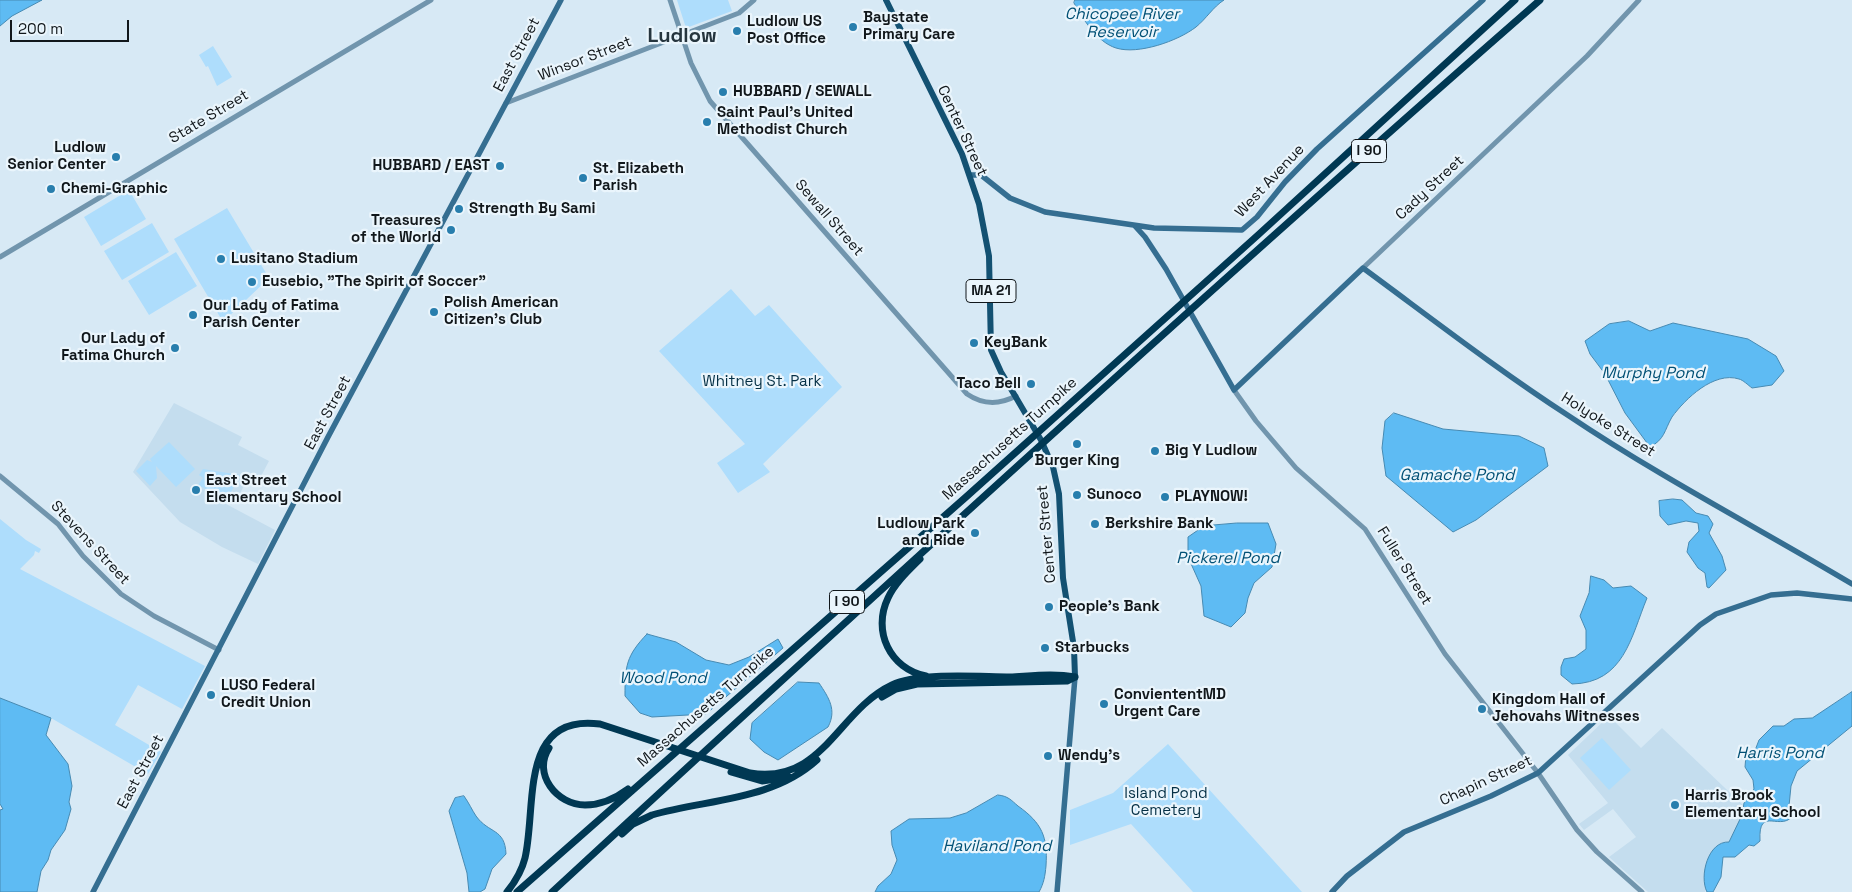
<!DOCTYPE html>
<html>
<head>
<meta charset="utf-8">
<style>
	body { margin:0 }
	#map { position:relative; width:1852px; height:892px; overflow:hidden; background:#d7e9f5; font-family:"Space Grotesk",sans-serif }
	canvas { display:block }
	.scale { position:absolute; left:10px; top:20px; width:119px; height:22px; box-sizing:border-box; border:2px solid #11171b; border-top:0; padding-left:6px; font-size:15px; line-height:18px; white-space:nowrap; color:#11171b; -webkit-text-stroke:4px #eaf5fc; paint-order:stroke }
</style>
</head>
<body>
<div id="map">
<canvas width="1852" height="892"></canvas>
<div class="scale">200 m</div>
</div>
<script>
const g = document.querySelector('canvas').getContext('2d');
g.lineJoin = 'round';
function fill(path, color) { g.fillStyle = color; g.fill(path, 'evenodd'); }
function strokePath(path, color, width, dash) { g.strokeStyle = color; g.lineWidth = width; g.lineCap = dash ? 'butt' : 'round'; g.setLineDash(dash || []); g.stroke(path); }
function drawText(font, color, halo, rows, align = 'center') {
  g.font = font + ' "Space Grotesk",sans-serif'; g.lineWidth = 4.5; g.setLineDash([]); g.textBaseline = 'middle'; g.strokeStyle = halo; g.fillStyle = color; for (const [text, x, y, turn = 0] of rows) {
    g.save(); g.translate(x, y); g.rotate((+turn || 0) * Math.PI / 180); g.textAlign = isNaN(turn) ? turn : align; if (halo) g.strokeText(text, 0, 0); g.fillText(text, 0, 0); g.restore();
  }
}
const built = new Path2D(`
	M174 403 242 437 238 445 269 461 258 482 248 477 237 500 231 497 226 504 275 530 258 564 222 547 180 522 133 472Z
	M1609 716 1641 748 1662 728 1745 807 1734 841 1722 843 1705 892H1648L1609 857 1636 837 1613 809 1584 830 1579 824 1608 803 1568 755Z`);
const green = new Path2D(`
	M677 0H728L732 11 686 28Z
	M213 46 232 77 217 86 208 66 206 67 199 55Z
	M129 190 146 219 101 246 84 217Z
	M227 208 269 278 223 322 174 239Z
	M152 223 169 252 122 280 104 251Z
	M176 252 197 286 149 315 128 281Z
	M731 289 755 316 769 305 842 387 763 464 770 472 738 493 717 463 745 444 659 351Z
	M169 442 195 469 176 487 156 466 157 478 150 486 136 471 147 460 152 462 150 459Z
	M203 469 240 475 228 498 226 500 198 485 203 478 199 475Z
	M0 519 26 540 41 549 39 553 35 551 34 555 20 569 205 666 182 709 138 685 115 725 161 752 148 774 51 718 0 698Z
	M1602 738 1631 770 1609 790 1580 758Z
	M1168 744 1302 892H1193L1131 824 1070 845V810L1113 793Z`);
const water = new Path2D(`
	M0 0H42L12 16 0 26Z
	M1075 0H1224C1213 7 1206 19 1196 27 1178 41 1138 55 1116 48 1097 42 1083 19 1074 3Z
	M1629 321 1650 331 1673 323 1748 339 1776 356 1784 371 1772 385 1752 388C1748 385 1743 380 1739 379 1714 371 1685 399 1672 417 1664 431 1665 439 1650 447L1625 413 1605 374 1590 354 1585 341 1609 324Z
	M1394 413 1443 429 1519 436 1544 448 1548 466 1476 520 1453 532 1386 476 1382 448 1385 421Z
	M1673 499 1682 500 1696 513 1708 516 1713 524 1709 533 1722 556 1726 570 1709 588 1707 587 1705 573 1698 568 1687 552 1689 542 1699 531 1698 523 1686 521 1668 525 1660 516 1659 501Z
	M1237 523H1268L1276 544 1272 567 1254 583 1248 598 1245 613 1231 627 1204 616 1201 586 1188 557V537L1204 526Z
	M1591 576 1604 580 1613 588 1631 586 1647 598C1631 637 1624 683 1572 684L1561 675V667L1564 659 1575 657 1586 649V630L1580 616 1589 593Z
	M647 634 676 642 706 660 729 665 749 657 778 639 783 648 706 714 652 717 640 713 625 696C625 666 626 656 647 634Z
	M798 682 819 683C829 698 837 710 828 727L778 760 764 752 750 739 752 723Z
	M1852 692V726L1797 771 1791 786 1789 806 1795 813C1782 835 1758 803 1760 841L1754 846 1749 845 1735 857H1723L1721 877 1713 892H1707C1699 876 1708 841 1729 842L1742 815 1744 803 1754 789 1753 780 1745 767 1746 755 1754 753 1759 740 1773 726H1784L1794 719 1812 718Z
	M0 698 51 718 46 735 68 764 72 786 69 802 71 809 65 830 51 850 48 860 41 871 37 892H0V810L3 809 0 804Z
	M998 795C1008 796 1011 800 1018 806 1042 823 1048 837 1046 866 1045 876 1044 883 1039 892H875L878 886 891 874 897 860 892 845 891 831 909 819 950 818 966 813Z
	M464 796C469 803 472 810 476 816 489 834 505 828 506 854L492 869 485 889 480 892H469L467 873 449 811 455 798Z`);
const tertiary = new Path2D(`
	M670 0 691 63 710 101 967 394C983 405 999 405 1016 396
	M506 103 739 13 754 0
	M0 257 431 0
	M1363 268 1587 56 1639 0
	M1234 390 1256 421 1296 468 1365 529 1445 654 1538 773 1577 830 1597 852 1642 892
	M0 476 58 524 83 556 121 594 154 616 219 650`);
const secondary = new Path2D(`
	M970 175H981L1010 198 1045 212 1154 228 1242 230 1257 217 1285 182 1317 149 1483 0
	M1135 226 1145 237 1166 269 1234 390 1363 268C1431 318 1498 370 1569 416 1660 477 1758 528 1852 584
	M93 892 328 437 561 0
	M1057 892 1075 677
	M1332 892 1347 876 1404 832 1491 796 1538 773 1700 625 1716 614 1771 595 1797 593 1852 599`);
const primary = new Path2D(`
	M886 0 962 154 979 204 989 256 991 350 1001 372 1041 440 1053 467 1059 494 1063 578 1074 648 1075 677`);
const motorway = new Path2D(`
	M920 559C908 571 895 583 888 598 872 631 890 669 926 676
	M882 697 896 689 917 684 1067 681 1075 677
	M549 748C532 774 557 805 585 805 601 805 616 798 628 789
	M731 772 762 781 789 777
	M622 834 633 824 652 815C707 799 772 801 817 760
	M507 892C515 882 522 870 525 858 537 807 518 713 600 724L750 773C823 785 837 711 892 685 919 672 979 677 1010 677 1031 676 1054 673 1075 677
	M517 892 966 497 1258 235 1515 0
	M552 892C878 591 1206 292 1540 0`);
const markers = [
	[853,27,5,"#287ead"],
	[737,31,5,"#287ead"],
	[723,92,5,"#287ead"],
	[707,122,5,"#287ead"],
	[116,157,5,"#287ead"],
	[500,166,5,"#287ead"],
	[583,178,5,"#287ead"],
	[51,189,5,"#287ead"],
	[459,209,5,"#287ead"],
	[451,230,5,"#287ead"],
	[221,259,5,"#287ead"],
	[252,282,5,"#287ead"],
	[434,312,5,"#287ead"],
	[193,315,5,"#287ead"],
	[974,343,5,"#287ead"],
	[175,348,5,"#287ead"],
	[1031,384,5,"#287ead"],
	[1077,444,5,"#287ead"],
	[1155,451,5,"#287ead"],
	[196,490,5,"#287ead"],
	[1077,495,5,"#287ead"],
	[1165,497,5,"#287ead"],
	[1095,524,5,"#287ead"],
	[975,533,5,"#287ead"],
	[1049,607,5,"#287ead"],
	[1045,648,5,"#287ead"],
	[211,695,5,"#287ead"],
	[1104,704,5,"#287ead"],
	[1482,709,5,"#287ead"],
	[1048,756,5,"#287ead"],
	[1675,805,5,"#287ead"]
];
const shields = [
	[1369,151,35],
	[991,291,50],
	[847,602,35]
];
const shieldNames = [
	["I 90",1369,151],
	["MA 21",991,291],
	["I 90",847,602]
];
const poiNames = [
	["Baystate",863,18],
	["Primary Care",863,35],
	["Ludlow US",747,22],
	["Post Office",747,39],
	["HUBBARD / SEWALL",733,92],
	["Saint Paul’s United",717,113],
	["Methodist Church",717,130],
	["Ludlow",106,148,"right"],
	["Senior Center",106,165,"right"],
	["HUBBARD / EAST",490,166,"right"],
	["St. Elizabeth",593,169],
	["Parish",593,186],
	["Chemi-Graphic",61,189],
	["Strength By Sami",469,209],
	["Treasures",441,221,"right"],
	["of the World",441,238,"right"],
	["Lusitano Stadium",231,259],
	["Eusebio, \"The Spirit of Soccer\"",262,282],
	["Polish American",444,303],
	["Citizen's Club",444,320],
	["Our Lady of Fatima",203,306],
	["Parish Center",203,323],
	["Our Lady of",165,339,"right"],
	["Fatima Church",165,356,"right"],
	["KeyBank",984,343],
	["Taco Bell",1021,384,"right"],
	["Big Y Ludlow",1165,451],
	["Burger King",1077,461,"center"],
	["East Street",206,481],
	["Elementary School",206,498],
	["Sunoco",1087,495],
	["PLAYNOW!",1175,497],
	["Ludlow Park",965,524,"right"],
	["and Ride",965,541,"right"],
	["Berkshire Bank",1105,524],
	["People's Bank",1059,607],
	["Starbucks",1055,648],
	["LUSO Federal",221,686],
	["Credit Union",221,703],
	["ConviententMD",1114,695],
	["Urgent Care",1114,712],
	["Kingdom Hall of",1492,700],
	["Jehovahs Witnesses",1492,717],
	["Wendy's",1058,756],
	["Harris Brook",1685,796],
	["Elementary School",1685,813]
];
const streetNames = [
	["East Street",517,55,-62],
	["Winsor Street",585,59,-21],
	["State Street",209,117,-31],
	["Center Street",962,131,65],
	["West Avenue",1270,181,-47],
	["Cady Street",1430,188,-43],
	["Sewall Street",829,218,49],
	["East Street",328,413,-62],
	["Holyoke Street",1608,425,32],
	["Massachusetts Turnpike",1010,439,-42],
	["Center Street",1047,534,-95],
	["Stevens Street",90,543,47],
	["Fuller Street",1404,566,58],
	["Massachusetts Turnpike",706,707,-41],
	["East Street",141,772,-62],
	["Chapin Street",1486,781,-25]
];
const parkNames = [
	["Whitney St. Park",762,382],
	["Island Pond",1166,794],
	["Cemetery",1166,811]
];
const waterNames = [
	["Chicopee River",1122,15],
	["Reservoir",1122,33],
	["Murphy Pond",1653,374],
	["Gamache Pond",1457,476],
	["Pickerel Pond",1228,559],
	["Wood Pond",663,679],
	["Harris Pond",1780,754],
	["Haviland Pond",997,847]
];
const districtNames = [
	["Ludlow",682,37]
];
fill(built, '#c4ddee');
fill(green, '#aeddfc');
fill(water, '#5ebbf3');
strokePath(water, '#478ab2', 1);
strokePath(tertiary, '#7195ad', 5);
strokePath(secondary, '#356e91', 5.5);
strokePath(primary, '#135172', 6);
strokePath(motorway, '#003853', 7);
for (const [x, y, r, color] of markers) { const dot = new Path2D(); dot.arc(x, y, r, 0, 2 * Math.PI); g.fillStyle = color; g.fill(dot); strokePath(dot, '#eaf5fc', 2); }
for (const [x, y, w] of shields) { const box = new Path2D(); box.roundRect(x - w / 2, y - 11.5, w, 23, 4); g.fillStyle = '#eaf5fc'; g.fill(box); strokePath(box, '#11171b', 1); }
drawText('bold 14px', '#11171b', null, shieldNames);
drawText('bold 15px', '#11171b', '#eaf5fc', poiNames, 'left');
drawText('15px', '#11171b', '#eaf5fc', streetNames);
drawText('15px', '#053046', '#eaf5fc', parkNames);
drawText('italic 16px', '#015075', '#eaf5fc', waterNames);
drawText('bold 20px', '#26353e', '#eaf5fc', districtNames);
</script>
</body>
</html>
